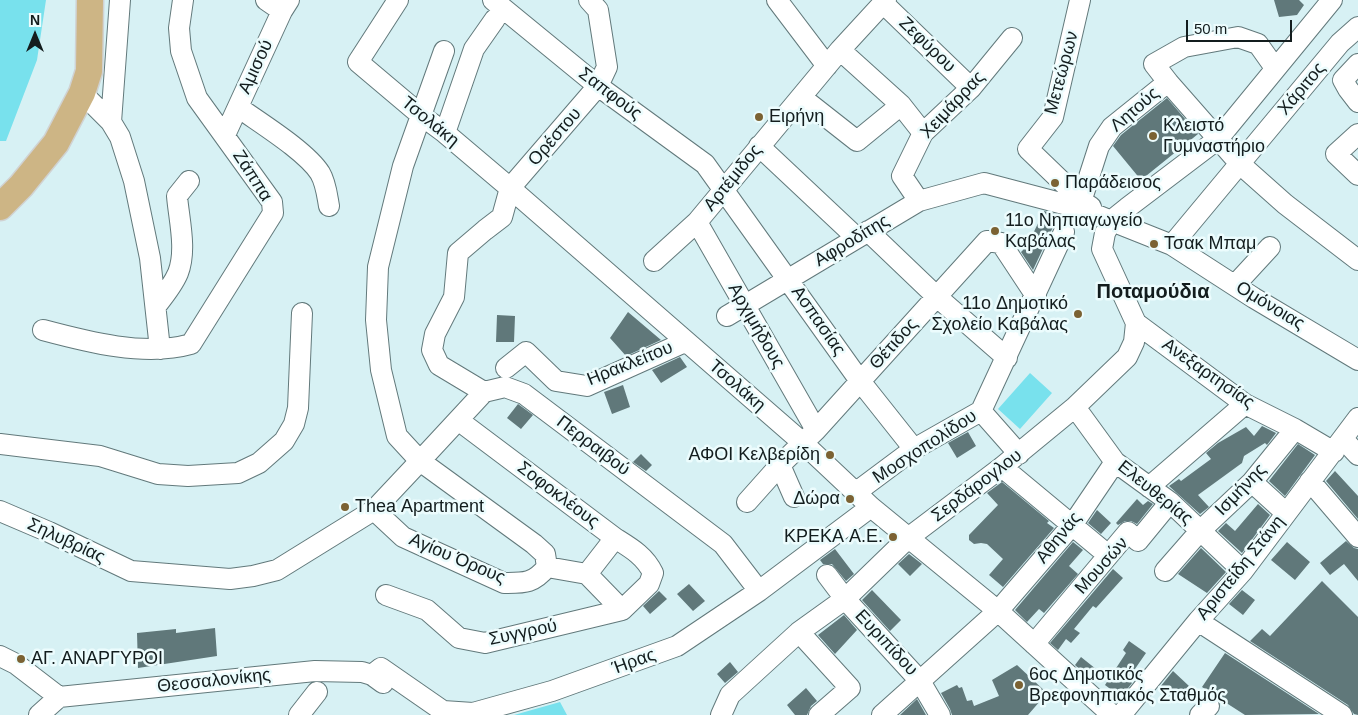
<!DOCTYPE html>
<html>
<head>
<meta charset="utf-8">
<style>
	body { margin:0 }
	#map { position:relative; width:1358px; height:715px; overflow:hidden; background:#d7f1f4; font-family:Arial,sans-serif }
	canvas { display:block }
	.north { position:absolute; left:10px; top:10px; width:50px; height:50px; -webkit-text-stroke:4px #ecfcfd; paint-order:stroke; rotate:0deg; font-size:14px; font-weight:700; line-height:20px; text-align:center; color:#131d1e }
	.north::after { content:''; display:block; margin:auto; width:18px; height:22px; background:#131d1e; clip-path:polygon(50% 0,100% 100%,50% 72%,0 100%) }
	.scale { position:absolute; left:1186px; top:20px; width:106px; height:22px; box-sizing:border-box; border:2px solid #131d1e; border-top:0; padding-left:6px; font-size:15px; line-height:18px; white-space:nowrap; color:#131d1e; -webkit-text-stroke:4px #ecfcfd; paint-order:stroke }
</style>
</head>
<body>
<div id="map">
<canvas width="1358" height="715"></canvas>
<div class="north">N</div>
<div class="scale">50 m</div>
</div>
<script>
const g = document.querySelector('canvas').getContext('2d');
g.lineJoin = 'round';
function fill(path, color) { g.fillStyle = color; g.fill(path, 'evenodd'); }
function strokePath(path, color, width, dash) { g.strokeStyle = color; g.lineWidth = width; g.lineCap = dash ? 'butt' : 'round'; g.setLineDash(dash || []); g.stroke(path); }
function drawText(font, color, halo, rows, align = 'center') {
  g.font = font + ' Arial,sans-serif'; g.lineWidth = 5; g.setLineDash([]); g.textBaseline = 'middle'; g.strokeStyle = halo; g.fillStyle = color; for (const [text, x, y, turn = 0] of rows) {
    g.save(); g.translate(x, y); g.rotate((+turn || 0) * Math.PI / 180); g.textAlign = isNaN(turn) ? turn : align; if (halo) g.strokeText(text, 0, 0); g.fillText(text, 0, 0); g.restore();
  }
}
const green = new Path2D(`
	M0 0H46L37 60 6 141H0Z
	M1030 373 1052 393 1020 429 998 409Z
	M560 702 567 715H514Z`);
const building = new Path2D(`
	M1274 0H1299L1304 5 1297 15 1279 17Z
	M1167 98 1198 134 1141 180 1113 146 1121 135Z
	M1044 211 1063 216 1061 221 1053 227 1033 270 1021 252 1027 246Z
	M628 312 661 340 626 356 610 338Z
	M497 315 515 316 514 342H496Z
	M680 357 687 367 661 383 652 370Z
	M623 385 630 407 612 414 604 392Z
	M518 404 533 415 521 429 507 418Z
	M1262 426 1276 433 1267 445 1265 443 1244 456 1242 463 1198 495 1209 507 1200 514 1169 486 1179 479 1181 481 1211 459 1206 453 1218 443 1246 427 1254 436Z
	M968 432 976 446 957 458 948 443Z
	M1298 444 1315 455 1285 496 1269 481Z
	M641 454 652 465 646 471 633 462Z
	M1335 471 1358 496V519L1326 481Z
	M1002 482 1049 521 1047 523 1054 528 1003 587 989 575 1003 559 987 544 981 543 974 544 969 540V535L998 505 987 493Z
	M1137 499 1143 505 1148 501 1153 504 1137 524 1131 521H1125L1118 525 1116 523Z
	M1258 504 1270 515 1242 553 1218 531 1226 523 1235 531Z
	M1097 510 1111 523 1101 534 1088 523Z
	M1346 541 1354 548 1358 549V581L1344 564 1330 575 1320 563Z
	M1073 542 1083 550 1069 566 1078 574 1044 613 1039 609 1027 622 1015 610Z
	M1287 542 1310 562 1295 580 1271 560Z
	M1201 548 1226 572 1207 593 1178 574Z
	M835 549 854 574 846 581 832 564H823L820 560Z
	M909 554 922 564 910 576 898 564Z
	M1113 569 1123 578 1096 608 1093 606 1074 629 1080 633 1071 643 1066 639 1058 650 1050 643Z
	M1322 581 1358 617V715L1354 714 1348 705 1250 641 1262 629 1270 636Z
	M689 584 705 601 693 611 677 594Z
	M872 590 901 620 890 631 862 600Z
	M1242 590 1255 600 1243 615 1229 604Z
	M659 591 667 599 650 614 643 606Z
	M844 615 857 630 835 654 818 635Z
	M215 628 217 656 138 668 137 633 176 629V633Z
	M1129 641 1146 653 1128 679 1132 683 1121 697 1105 685 1126 653 1123 650Z
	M1225 653 1319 714 1245 715 1231 706 1202 687Z
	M1081 657 1096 669 1089 678 1075 665Z
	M730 662 738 672 725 683 717 674Z
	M1017 665 1047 693 1028 715H952L950 709 941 693 957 685 959 688 962 687 967 701 972 700 974 706 999 696 992 680Z
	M1173 671 1189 686 1176 701 1160 687Z
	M806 688 817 701 811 706 807 715H795L787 705Z
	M917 699 926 715H900Z`);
const minor = new Path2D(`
	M266 0 282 11
	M398 0 358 62 422 116 445 133 510 188 803 443 871 507 998 611 1112 715
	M493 0 598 86 705 164 860 381 914 449
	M777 0 827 66
	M1080 0 1053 117 1028 149 1082 201 1091 207
	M883 3 971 88
	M840 50 901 105 923 133
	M1358 64 1343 80 1348 89 1358 102
	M1168 82 1240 164 1285 204 1358 260
	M82 93 111 122 120 137 134 181 150 258 160 349
	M801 97 857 141 901 105
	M238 107C260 123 306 151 320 173 326 183 327 195 329 206
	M111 122 120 0
	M445 133 474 49 495 19
	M1358 134 1336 154 1358 175
	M225 135 282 11 289 0
	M759 146 857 238
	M919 201 902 176 923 133 971 88 1012 38
	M1079 208 1099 146 1112 127 1168 82 1154 64 1184 47 1238 37 1258 44 1275 68
	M697 222 816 430
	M868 231 936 296 1007 358
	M1172 245 1340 43 1358 27
	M654 261 697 222 840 50 886 0
	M1235 285 1270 247
	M156 306C164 296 173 285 178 273 187 250 179 220 177 196L189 181
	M727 316 919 201 984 183 1079 208 1172 245 1254 298 1358 360
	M1136 323 1245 404 1295 429 1334 452
	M43 330C88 342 145 357 191 344L273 213 272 202 197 98 181 51 179 28 183 0
	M506 368 526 352 556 381 587 386 685 342
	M484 392 439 365 432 350 435 334 454 297 458 253 485 230 502 217 510 188 598 86 607 67 598 10 589 0
	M1075 407 1115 462 1170 502 1243 571
	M981 411 1019 454
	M1343 439 1358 455
	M0 444 100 456 158 474 188 476 238 473 259 463 284 441 294 424 298 408 302 313
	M780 465 794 497
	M1002 467 1108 555
	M1310 481 1358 537
	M1252 482 1286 513
	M1149 487 1245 404
	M855 493 914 449 981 411 1064 232
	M747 502 780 465 816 430 987 241 1001 243 1036 296
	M374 510 403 537 504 583C524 583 533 584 547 567L587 574 615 538
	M0 511 49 532 131 571 230 579 253 576 277 570 374 510 420 461 397 436 381 370 376 320 378 267 403 166 444 51
	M547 567 545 554 534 544 420 461 484 392 505 387 524 394 723 544 759 591
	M1165 571 1200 531 1252 482 1295 429
	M587 574 622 610
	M827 575 845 599 920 681 940 715
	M386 595 427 610 459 638 485 643 622 610 649 584 653 573C645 556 631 548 615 538L458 420
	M1198 621 1342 715
	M799 632 850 688 819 715
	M1034 644 1128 532 1138 541 1170 502
	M0 656 16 664 59 697 315 671 362 672 372 675 383 683
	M372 675 381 668 443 711 473 713 552 691 677 646 759 591 871 507
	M39 715 59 697
	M299 715 317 692
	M721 715 730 695 799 632 845 599 908 538 1002 467 1075 407 1127 357 1134 342 1136 323 1102 249 1105 233 1112 220 1127 208 1218 139 1332 0
	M882 715 998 611 1073 524 1115 462
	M1121 715 1198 621 1243 571 1358 418
	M1200 715 1209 706`);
const major = new Path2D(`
	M0 207 21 186 56 143 82 93 89 71 90 0`);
const markers = [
	[759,117,5,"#7b6233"],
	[1153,136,5,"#7b6233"],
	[1055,183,5,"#7b6233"],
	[995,231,5,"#7b6233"],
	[1154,244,5,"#7b6233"],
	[1078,314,5,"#7b6233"],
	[830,455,5,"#7b6233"],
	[850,499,5,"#7b6233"],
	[345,507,5,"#7b6233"],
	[893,537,5,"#7b6233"],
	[21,659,5,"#7b6233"],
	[1019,685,5,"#7b6233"]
];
const streetNames = [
	["Ζεφύρου",927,45,44],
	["Αμισού",256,67,-65],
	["Μετεώρων",1062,73,-75],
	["Χάριτος",1302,89,-50],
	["Σαπφούς",610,94,37],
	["Χειμάρρας",953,105,-47],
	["Λητούς",1135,110,-41],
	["Τσολάκη",430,122,39],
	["Ορέστου",555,137,-49],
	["Ζάππα",252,176,57],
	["Αρτέμιδος",733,178,-51],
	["Αφροδίτης",852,241,-31],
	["Ομόνοιας",1270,306,31],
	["Ασπασίας",818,321,55],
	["Αρχιμήδους",756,326,60],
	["Θέτιδος",894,344,-48],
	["Ηρακλείτου",630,364,-22],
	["Ανεξαρτησίας",1208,374,35],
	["Τσολάκη",737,386,41],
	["Περραιβού",593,446,37],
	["Μοσχοπολίδου",925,447,-33],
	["Σερδάρογλου",977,486,-37],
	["Ισμήνης",1241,490,-46],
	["Ελευθερίας",1155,493,39],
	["Σοφοκλέους",558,495,37],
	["Αθηνάς",1059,538,-51],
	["Σηλυβρίας",66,541,25],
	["Αγίου Όρους",457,559,23],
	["Μουσών",1102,566,-48],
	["Αριστείδη Στάνη",1241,568,-51],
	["Συγγρού",523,633,-12],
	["Ευριπίδου",886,643,47],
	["Ήρας",634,662,-20],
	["Θεσσαλονίκης",214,681,-6]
];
const poiNames = [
	["Ειρήνη",769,117],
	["Κλειστό",1163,126],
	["Γυμναστήριο",1163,147],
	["Παράδεισος",1065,183],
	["11ο Νηπιαγωγείο",1005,221],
	["Καβάλας",1005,242],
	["Τσακ Μπαμ",1164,244],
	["11ο Δημοτικό",1068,304,"right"],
	["Σχολείο Καβάλας",1068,325,"right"],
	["ΑΦΟΙ Κελβερίδη",820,455,"right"],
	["Δώρα",840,499,"right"],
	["Thea Apartment",355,507],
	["ΚΡΕΚΑ Α.Ε.",883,537,"right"],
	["ΑΓ. ΑΝΑΡΓΥΡΟΙ",31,659],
	["6ος Δημοτικός",1029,675],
	["Βρεφονηπιακός Σταθμός",1029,696]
];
const quarterNames = [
	["Ποταμούδια",1153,292]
];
fill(green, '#78e1ed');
fill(building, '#60787a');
strokePath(minor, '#62797b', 22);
strokePath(major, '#d0d2d2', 29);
strokePath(minor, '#fff', 20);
strokePath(major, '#cdb585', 26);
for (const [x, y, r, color] of markers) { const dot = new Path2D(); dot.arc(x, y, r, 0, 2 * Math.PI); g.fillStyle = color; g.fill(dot); strokePath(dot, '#ecfcfd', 2); }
drawText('18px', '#131d1e', '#ecfcfd', streetNames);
drawText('18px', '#131d1e', '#ecfcfd', poiNames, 'left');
drawText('bold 20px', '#131d1e', '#ecfcfd', quarterNames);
</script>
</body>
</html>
